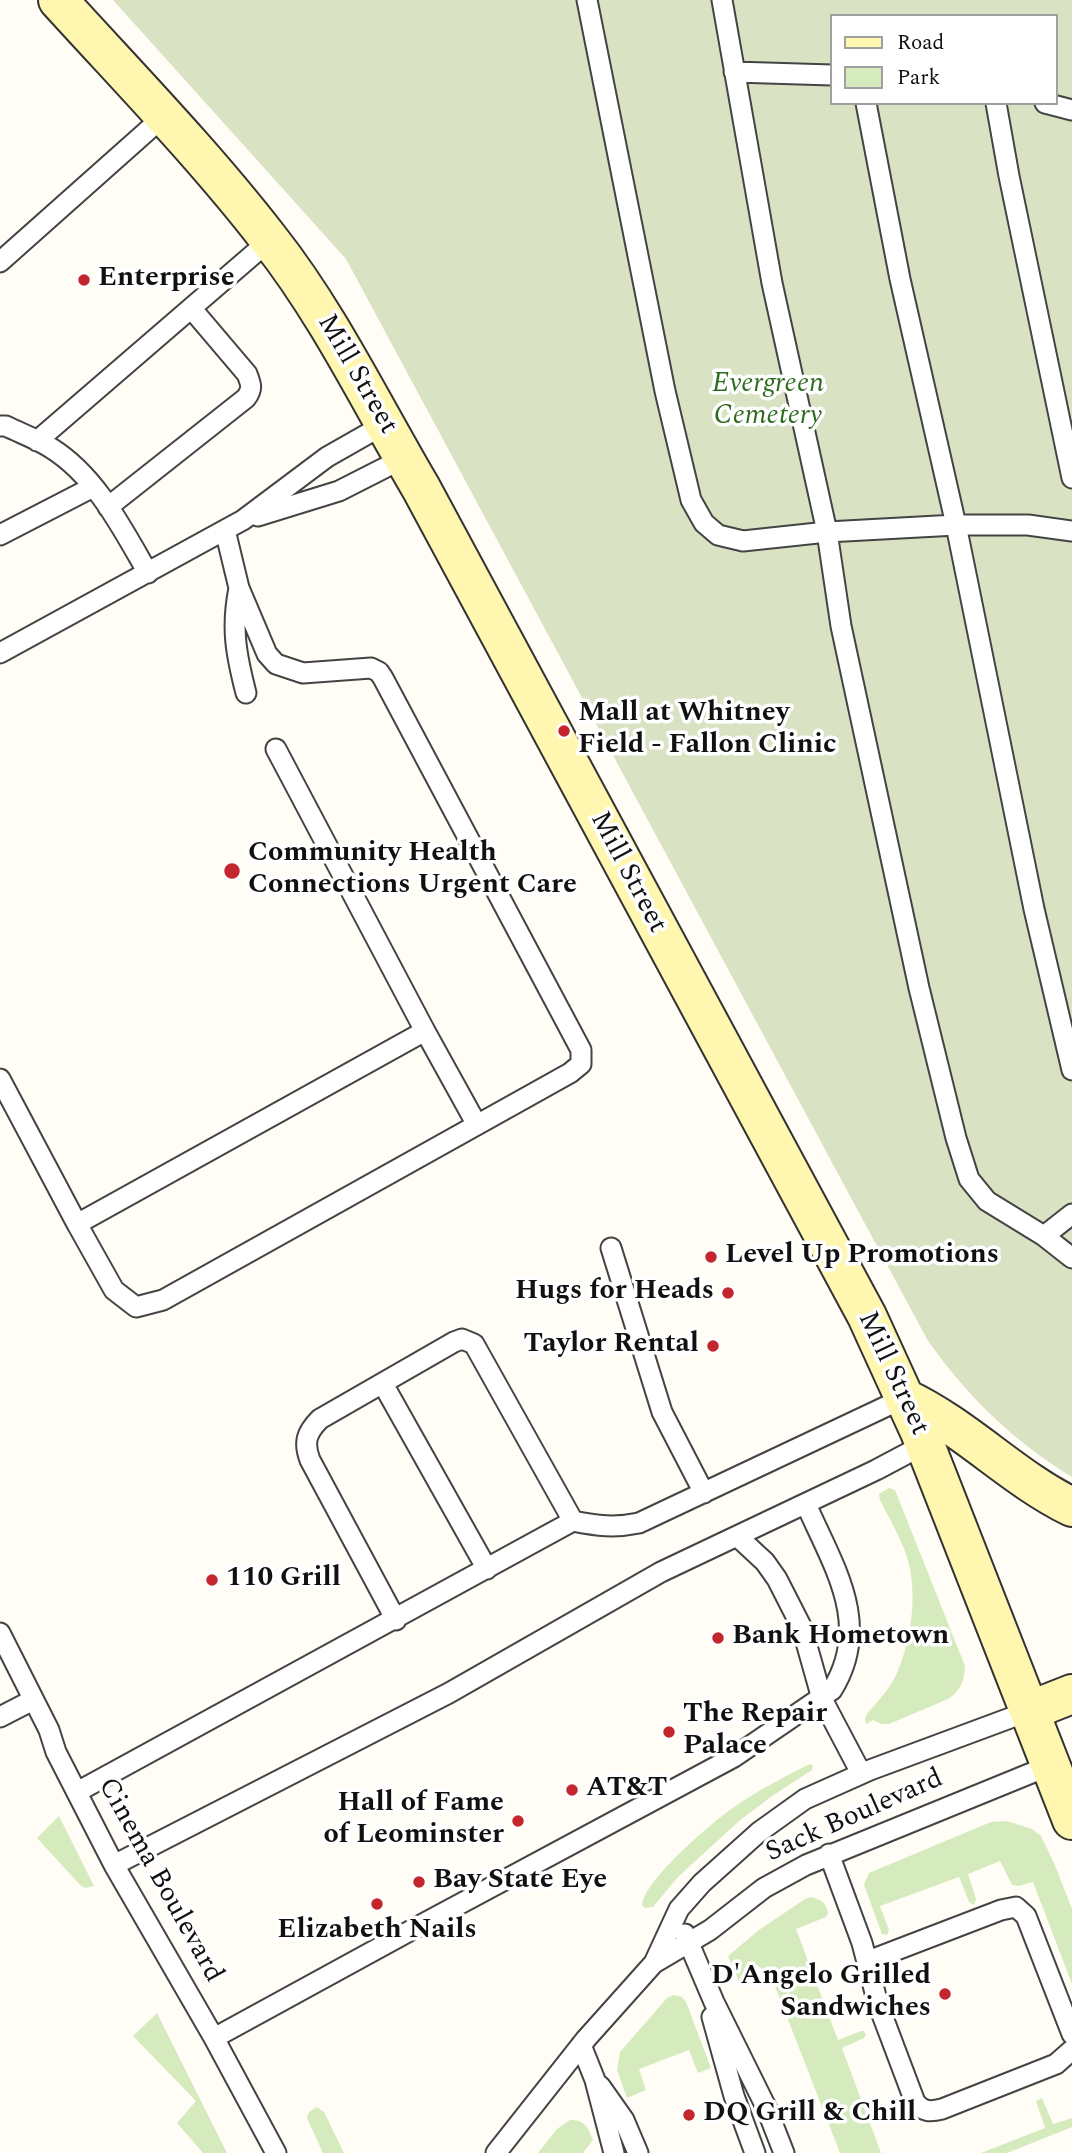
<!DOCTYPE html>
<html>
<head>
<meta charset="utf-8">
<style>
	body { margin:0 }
	#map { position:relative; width:1072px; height:2153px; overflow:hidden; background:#fffdf5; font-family:Spectral,serif }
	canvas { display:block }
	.legend { position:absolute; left:830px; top:14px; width:228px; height:91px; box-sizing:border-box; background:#fff; border:2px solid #a0a0a0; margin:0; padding:9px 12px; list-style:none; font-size:21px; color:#111 }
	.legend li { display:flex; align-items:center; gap:14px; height:35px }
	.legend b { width:35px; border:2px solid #a0a0a0 }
</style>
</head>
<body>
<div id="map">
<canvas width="1072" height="2153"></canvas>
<ul class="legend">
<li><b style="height:9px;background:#fff6b0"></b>Road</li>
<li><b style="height:19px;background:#d5ebbd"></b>Park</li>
</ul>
</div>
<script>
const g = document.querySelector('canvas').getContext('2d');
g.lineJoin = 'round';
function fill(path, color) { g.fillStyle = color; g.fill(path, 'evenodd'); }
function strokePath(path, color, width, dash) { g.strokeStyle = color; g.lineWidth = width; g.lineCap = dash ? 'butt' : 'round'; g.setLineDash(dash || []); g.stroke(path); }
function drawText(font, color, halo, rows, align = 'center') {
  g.font = font + ' Spectral,serif'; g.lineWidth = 7; g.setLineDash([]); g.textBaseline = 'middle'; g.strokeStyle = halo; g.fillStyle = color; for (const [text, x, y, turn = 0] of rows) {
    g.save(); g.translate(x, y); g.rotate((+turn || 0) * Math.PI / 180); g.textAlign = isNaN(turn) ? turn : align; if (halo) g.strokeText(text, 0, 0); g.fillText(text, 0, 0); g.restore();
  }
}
const green = new Path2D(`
	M889 1488 895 1490 965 1666C965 1679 960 1692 948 1699L889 1724H882L873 1720 866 1724 865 1719 867 1714C877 1702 889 1690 896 1675 911 1642 917 1600 909 1564 903 1541 890 1520 880 1500L879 1494Z
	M810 1764 813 1765 812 1770 772 1796 739 1821 677 1878 653 1907 645 1908 642 1905C645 1878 720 1815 743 1801 765 1787 787 1775 810 1764Z
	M59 1816 94 1886 86 1888 81 1886 37 1838Z
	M1007 1821 1032 1829 1041 1836 1054 1863 1072 1909V1984L1033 1882 1019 1886 1012 1885 1000 1861 968 1874 976 1899 974 1905 969 1902 959 1877 880 1906 889 1930 887 1935 882 1934 864 1885 869 1873 991 1822Z
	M811 1897C820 1899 827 1903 828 1913L826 1917 796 1929 838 2040 861 2031H864L866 2035 864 2038 842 2048 881 2153H840L771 1976 757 1965 741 1986 728 1956 759 1930 805 1899Z
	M673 1995 682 1997 686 2002 711 2068 698 2073 689 2050 639 2069 646 2090 627 2098 617 2070 620 2052 667 1998Z
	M157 2013 227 2153H203L177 2123 196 2101 133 2036Z
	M1042 2098 1053 2124 1072 2118V2127L1007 2153H981L1045 2128 1036 2101Z
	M317 2107 324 2112 344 2153H323L307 2118 309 2112Z
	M570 2120C585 2120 588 2127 593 2140L583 2153H538L557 2129Z`);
const cemetery = new Path2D(`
	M113 0H1072V1477C1013 1441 968 1397 928 1341L346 259ZM832 16H1056V103H832Z`);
const lane = new Path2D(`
	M587 0 665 391 691 500 704 523 718 535 743 541 827 532 956 525H1028L1072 531
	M722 0 772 283 827 532 841 626 919 988 956 1138 969 1179 987 1201 1044 1236 1072 1258
	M734 72 832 75
	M866 103 900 279 956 525 1034 909 1072 1070
	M996 103 1009 176 1072 478
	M1045 103 1072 110
	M0 262 164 116
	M0 426H6C20 433 37 439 51 448 96 476 122 528 148 573
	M37 441 270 240
	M108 507 246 398C253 389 251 384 247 374L191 308
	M258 516 339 491 404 458
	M0 535 93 487
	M239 588C231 628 236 654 246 693
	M0 653 243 520 327 457 385 424
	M425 1031 477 1125
	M0 1079 77 1224 425 1031 276 749
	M77 1224 114 1290 136 1307 163 1300 570 1073 581 1064V1050L383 678 379 672 371 668 303 673 276 664 267 654 239 588 225 530
	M1044 1236 1072 1214
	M611 1248 662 1412 704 1493
	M383 1384 487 1569
	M737 1536 765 1562 777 1579 802 1628 822 1699 861 1773
	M396 1620 310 1460C303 1442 307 1432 320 1419L454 1342 462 1339 474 1344 573 1521
	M0 1633 49 1730 56 1752 114 1865 214 2038 276 2153
	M0 1717 33 1700
	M77 1792 573 1521C597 1526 615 1528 639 1523L904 1398
	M829 1854 862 1943 878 2004 915 2102C923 2112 930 2112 942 2109L1056 2064 1072 2050
	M114 1865 449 1693 661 1572 876 1470 925 1444
	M685 1934 714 2002 766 2107 784 2153
	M868 1961 1001 1910 1016 1907 1026 1916 1072 2034
	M654 1963 679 1909 702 1883 759 1832 805 1799 870 1770 1029 1711
	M712 2017 734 2096 755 2153
	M214 2038 417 1927 734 1757 832 1690C873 1624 833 1566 806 1504
	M581 2045 595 2080 614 2153
	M600 2086 624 2120 638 2153
	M496 2153 586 2039 654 1963 710 1930 764 1888 806 1865 1051 1765`);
const secondary = new Path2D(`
	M58 0C129 78 204 155 269 239 329 315 372 405 421 488L867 1316 920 1432 1072 1820
	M904 1398C966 1427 1011 1477 1072 1507
	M1029 1711 1072 1694`);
const markers = [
	[84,280,7,"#c4262e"],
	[564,731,7,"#c4262e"],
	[232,871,9,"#c4262e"],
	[711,1257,7,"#c4262e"],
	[728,1293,7,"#c4262e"],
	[713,1346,7,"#c4262e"],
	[212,1580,7,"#c4262e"],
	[718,1638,7,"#c4262e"],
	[669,1732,7,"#c4262e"],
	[572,1790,7,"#c4262e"],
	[518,1821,7,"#c4262e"],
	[419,1882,7,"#c4262e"],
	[377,1904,7,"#c4262e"],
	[945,1994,7,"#c4262e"],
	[689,2115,7,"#c4262e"]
];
const poiNames = [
	["Enterprise",98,280],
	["Mall at Whitney",578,715],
	["Field - Fallon Clinic",578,747],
	["Community Health",248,855],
	["Connections Urgent Care",248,887],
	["Level Up Promotions",725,1257],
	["Hugs for Heads",714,1293,"right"],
	["Taylor Rental",699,1346,"right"],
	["110 Grill",226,1580],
	["Bank Hometown",732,1638],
	["The Repair",683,1716],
	["Palace",683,1748],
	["AT&T",586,1790],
	["Hall of Fame",504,1805,"right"],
	["of Leominster",504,1837,"right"],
	["Bay State Eye",433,1882],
	["Elizabeth Nails",377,1932,"center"],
	["D'Angelo Grilled",931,1978,"right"],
	["Sandwiches",931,2010,"right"],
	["DQ Grill & Chill",703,2115]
];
const streetNames = [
	["Mill Street",356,375,60],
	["Mill Street",627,873,62],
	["Mill Street",892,1374,65],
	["Sack Boulevard",855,1817,-24],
	["Cinema Boulevard",159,1881,61]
];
const parkNames = [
	["Evergreen",768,386],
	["Cemetery",768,418]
];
fill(green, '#d5ebbd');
fill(cemetery, '#d9e3c4');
strokePath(lane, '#444', 23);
strokePath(secondary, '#333', 42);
strokePath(lane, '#fff', 19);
strokePath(secondary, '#fff6b0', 38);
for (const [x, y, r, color] of markers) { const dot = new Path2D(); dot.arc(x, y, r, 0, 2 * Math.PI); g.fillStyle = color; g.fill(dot); strokePath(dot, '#fff', 2.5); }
drawText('bold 28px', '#111', '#fff', poiNames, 'left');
drawText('28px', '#111', '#fff', streetNames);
drawText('italic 28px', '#2f6b1f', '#fff', parkNames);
</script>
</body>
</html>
